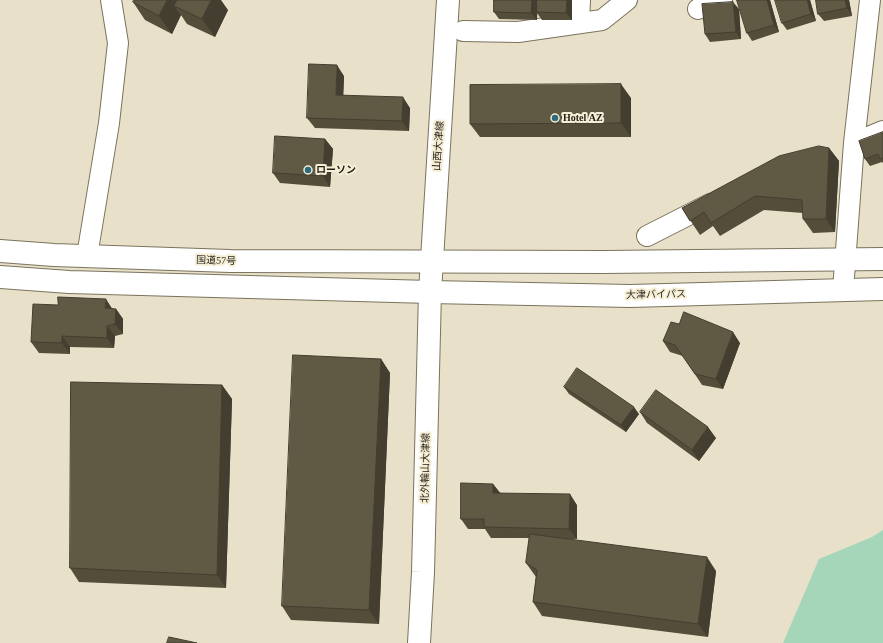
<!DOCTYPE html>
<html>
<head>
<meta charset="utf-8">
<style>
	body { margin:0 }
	canvas { display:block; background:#e8e0c8 }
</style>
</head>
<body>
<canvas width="883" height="643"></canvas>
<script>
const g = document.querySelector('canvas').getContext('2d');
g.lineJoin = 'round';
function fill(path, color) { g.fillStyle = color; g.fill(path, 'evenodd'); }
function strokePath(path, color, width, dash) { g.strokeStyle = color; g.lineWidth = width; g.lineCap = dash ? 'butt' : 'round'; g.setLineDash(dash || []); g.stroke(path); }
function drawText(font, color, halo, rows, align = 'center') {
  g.font = font + ' "Times New Roman","Noto Sans JP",serif'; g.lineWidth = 4; g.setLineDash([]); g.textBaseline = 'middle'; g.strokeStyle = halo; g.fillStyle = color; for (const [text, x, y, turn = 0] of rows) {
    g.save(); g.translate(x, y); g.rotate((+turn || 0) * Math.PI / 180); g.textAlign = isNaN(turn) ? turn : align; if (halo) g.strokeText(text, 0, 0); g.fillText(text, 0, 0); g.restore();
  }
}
const green = new Path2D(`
	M883 530V643H783L819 559 872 537Z`);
const street = new Path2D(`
	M698 9 722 0
	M579 23 580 0
	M463 31 518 32 602 20 627 0
	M854 143 883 131
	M647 236 710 204
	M87 256 109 123 118 43 111 0
	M843 290 854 143 870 0`);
const secondary = new Path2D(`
	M419 643 423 572 430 292 448 0`);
const highway = new Path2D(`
	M0 251 54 255 230 261 604 262 883 259
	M0 277 69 282 430 292 630 296 883 289`);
const wall = new Path2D(`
	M494 0H572V20H542L537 13V20L499 19 494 12Z
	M737 0H770L779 32 752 41 747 33Z
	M810 0 816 21 787 30 782 23Z
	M816 0H849L852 16 824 21 818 14Z
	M133 2 228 10 215 37 187 24 181 15 172 34 145 20Z
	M739 9 741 39 710 42 705 34Z
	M344 76 343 95 410 108 409 131 315 128 307 118Z
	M631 98V137H480L470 124Z
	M883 132V163L882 162 870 166 865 159Z
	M325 139 333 149 330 187 280 183 273 173Z
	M829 148 839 161 835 232 813 233 803 219V213L764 210 720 236 713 226 700 235 682 208Z
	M112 309H116L123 319V334L115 336 114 348 70 347V354L39 353 31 342Z
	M663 341 740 343 723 389 702 385 683 356 670 352Z
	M381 359 390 373 379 624 291 620 282 606Z
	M222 385 232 399 226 588 79 582 70 568Z
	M564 387 639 414 626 432 569 394Z
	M640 412 716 438 699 461 647 423Z
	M493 484 500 493 577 505V539H566L716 571 708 637 542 616 533 602 536 577 526 563 529 538H491L485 529H468L461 519Z`);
const shadedWall = new Path2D(`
	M167 0H182L174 6 181 15 172 34 159 16Z
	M211 0H221L228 10 215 37 202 19Z
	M532 0H538L537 20 531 13Z
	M567 0H572V20L566 13Z
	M767 0H770L779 32 774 25Z
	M807 0H810L816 21 811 14Z
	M845 0H849L852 16 847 8Z
	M733 2 739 9 741 39 736 32Z
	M337 65 344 76 343 106 336 95Z
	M621 84 631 98V137L621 123Z
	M403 97 410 108 409 131 402 121Z
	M325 139 333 149 330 187 323 176Z
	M829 148 839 161 835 232 826 219Z
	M106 299 113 310 105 308Z
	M116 309 123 319V334L115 324Z
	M107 326 115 336 114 348 107 338Z
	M733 332 740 343 723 389 716 379Z
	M62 336 70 347V354L62 343Z
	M381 359 390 373 379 624 369 610Z
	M222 385 232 399 226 588 217 575Z
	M634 407 639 414 626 432 621 425Z
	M708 427 716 438 699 461 692 450Z
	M493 484 501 494 493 493Z
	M570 494 577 505V539L569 529Z
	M707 557 716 571 708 637 698 624Z`);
const building = new Path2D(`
	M134 0H167L159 16 133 2Z
	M177 0H211L202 19 174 6Z
	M494 0H532L531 13 494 12Z
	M537 0H567L566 13 537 12Z
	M737 0H767L774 25 747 33Z
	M775 0H807L811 14 782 23Z
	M816 0H845L847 8 818 14Z
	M733 2 736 32 705 34 702 4Z
	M309 64 337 65 336 95 403 97 402 121 307 118Z
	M621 84V123L470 124V85Z
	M883 132V158L880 159 878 154 865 159 859 141Z
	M275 136 325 139 323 176 273 173Z
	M819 146 829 148 826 219H803L802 200 755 196 711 223 704 212 690 221 682 208 779 156Z
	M58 297 106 299 105 308 116 309 115 324 107 326V338L62 336V343L31 342 33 304 58 305Z
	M684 312 733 332 716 379 695 374 675 345 663 341 671 322 679 324Z
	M293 355 381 359 369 610 282 606Z
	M577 368 634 407 621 425 564 387Z
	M71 382 222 385 217 575 70 568Z
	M656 390 708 427 692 450 640 412Z
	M461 483 493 484V493L570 494 569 529 484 527V519H461Z
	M530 534 707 557 698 624 533 602 537 570 526 563Z
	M169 637 197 643H167Z`);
const markers = [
	[555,118,4,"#286c7d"],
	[308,170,4,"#286c7d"]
];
const poiNames = [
	["Hotel AZ",563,118],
	["ローソン",316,170]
];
const streetNames = [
	["山西大津線",439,146,-86],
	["国道57号",216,261,2],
	["大津バイパス",656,295,-1],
	["北外輪山大津線",426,468,-89]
];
fill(green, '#a5d6ba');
strokePath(street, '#7a735d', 22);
strokePath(secondary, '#7a735d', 24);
strokePath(highway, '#7a735d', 24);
strokePath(street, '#fff', 20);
strokePath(secondary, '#fff', 22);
strokePath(highway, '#fff', 22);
fill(wall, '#534d3a');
fill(shadedWall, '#433e30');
fill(building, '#605944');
strokePath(building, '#433e30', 1);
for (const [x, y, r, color] of markers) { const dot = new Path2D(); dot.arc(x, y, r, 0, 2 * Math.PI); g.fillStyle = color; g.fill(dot); strokePath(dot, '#f6edd5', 1.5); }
drawText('bold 10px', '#221f17', '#f6edd5', poiNames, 'left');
drawText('10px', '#221f17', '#f6edd5', streetNames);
</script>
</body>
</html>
